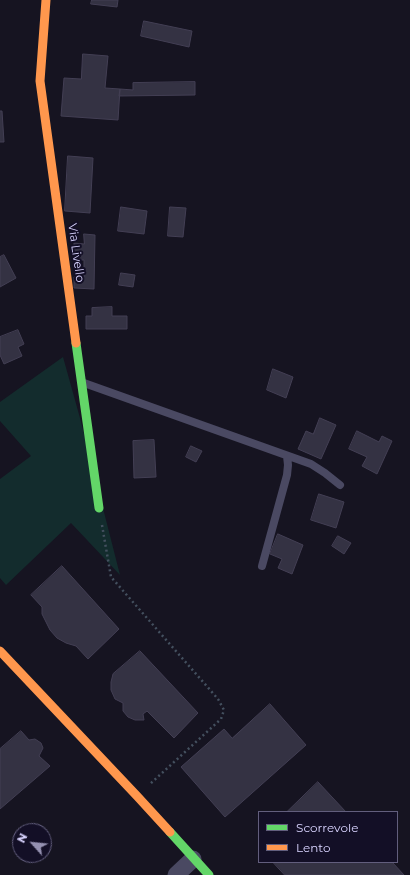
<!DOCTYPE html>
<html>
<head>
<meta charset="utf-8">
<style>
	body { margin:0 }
	#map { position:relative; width:410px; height:875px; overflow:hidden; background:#161421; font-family:Montserrat,sans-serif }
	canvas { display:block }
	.legend { position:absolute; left:258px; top:811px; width:140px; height:52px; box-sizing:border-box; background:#130f26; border:1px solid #625e7d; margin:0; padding:5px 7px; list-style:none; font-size:12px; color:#d9d4ff }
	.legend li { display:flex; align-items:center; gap:8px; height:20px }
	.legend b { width:20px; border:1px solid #625e7d }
	.north { position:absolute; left:12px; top:823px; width:40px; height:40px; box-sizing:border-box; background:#130f26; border:1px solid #625e7d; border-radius:50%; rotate:297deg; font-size:11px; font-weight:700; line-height:16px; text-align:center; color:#d9d4ff }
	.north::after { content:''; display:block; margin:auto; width:14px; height:18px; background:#9591b1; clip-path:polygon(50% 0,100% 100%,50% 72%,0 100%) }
</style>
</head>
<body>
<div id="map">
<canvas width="410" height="875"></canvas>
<ul class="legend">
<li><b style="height:5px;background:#63d668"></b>Scorrevole</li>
<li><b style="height:5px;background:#ff974d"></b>Lento</li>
</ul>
<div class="north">N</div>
</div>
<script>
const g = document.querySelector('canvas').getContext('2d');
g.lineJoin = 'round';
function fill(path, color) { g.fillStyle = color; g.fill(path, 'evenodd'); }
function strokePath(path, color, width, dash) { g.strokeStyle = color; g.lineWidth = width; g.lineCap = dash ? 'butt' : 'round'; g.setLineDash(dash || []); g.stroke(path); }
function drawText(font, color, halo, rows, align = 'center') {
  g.font = font + ' Montserrat,sans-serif'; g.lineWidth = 4; g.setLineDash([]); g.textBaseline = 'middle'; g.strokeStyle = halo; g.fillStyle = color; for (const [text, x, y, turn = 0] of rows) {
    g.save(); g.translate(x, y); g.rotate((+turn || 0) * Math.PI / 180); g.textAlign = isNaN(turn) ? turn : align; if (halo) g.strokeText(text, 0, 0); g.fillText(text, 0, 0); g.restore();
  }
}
const green = new Path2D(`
	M63 357 80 418 120 575 71 523 6 585 0 578V479L31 456 0 421V402Z`);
const building = new Path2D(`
	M92 0H118L117 7 91 4Z
	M144 21 192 31 189 47 141 36Z
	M83 54 108 56 105 88 120 89 118 120 61 116 64 78 81 79Z
	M195 82V95L119 96 120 89 133 90V83Z
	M0 111H2L4 142H0Z
	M68 156 93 158 90 213 65 211Z
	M121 207 147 211 144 234 118 231Z
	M170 207 186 208 183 237 168 236Z
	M84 234 95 235 94 289 74 288V277H84V260H74V243L84 244Z
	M4 255 16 278 0 287V257Z
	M121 273 135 275 133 287 119 285Z
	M112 307V316H127V329H86V316H92V308Z
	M18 330 24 344 18 347 22 356 4 364 0 355V337Z
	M273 369 293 377 286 398 267 390Z
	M320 418 336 425 321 459 298 449 306 431 313 434Z
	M357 431 379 442 382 436 392 441 377 474 362 466 367 457 349 449Z
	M154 440 156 477 134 478 133 441Z
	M191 446 202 451 196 462 186 457Z
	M319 494 344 502 336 528 311 520Z
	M278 534 303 545 292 574 278 568 282 559 270 554Z
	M338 536 351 543 344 554 332 546Z
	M62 566 119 629 88 659 76 646 66 643 57 638 50 630 42 614V607L31 595Z
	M140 651 198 713 174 738 147 711 143 714 144 720H135L128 717 123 711V703L115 699 111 690V682L113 674Z
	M270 704 306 745 225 817 181 767 224 729 232 738Z
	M21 731 29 740 35 739 41 743 43 748 39 756 50 766 0 809V749Z
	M318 782 346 812H287Z
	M273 862H392L404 875H285Z`);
const path = new Path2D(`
	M102 525 111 577 218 699 224 710 221 719 150 784`);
const lane = new Path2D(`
	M84 383 311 464 325 473 340 485
	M262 566 287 475 288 465 287 456`);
const street = new Path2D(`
	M176 875 193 859`);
const fast = new Path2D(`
	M76 343 99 508
	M170 832 209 875`);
const slow = new Path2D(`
	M46 0 40 81 76 343
	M0 651 137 796 170 832`);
const streetNames = [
	["Via Livello",76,253,82]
];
fill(green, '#132c2d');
fill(building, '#343243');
strokePath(building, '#433f54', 1);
strokePath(path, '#44505f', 2.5, [2, 3]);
strokePath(lane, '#4a4962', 8);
strokePath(street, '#4a4962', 17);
strokePath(fast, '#63d668', 9);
strokePath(slow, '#ff974d', 9);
drawText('12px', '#d9d4ff', '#130f26', streetNames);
</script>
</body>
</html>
